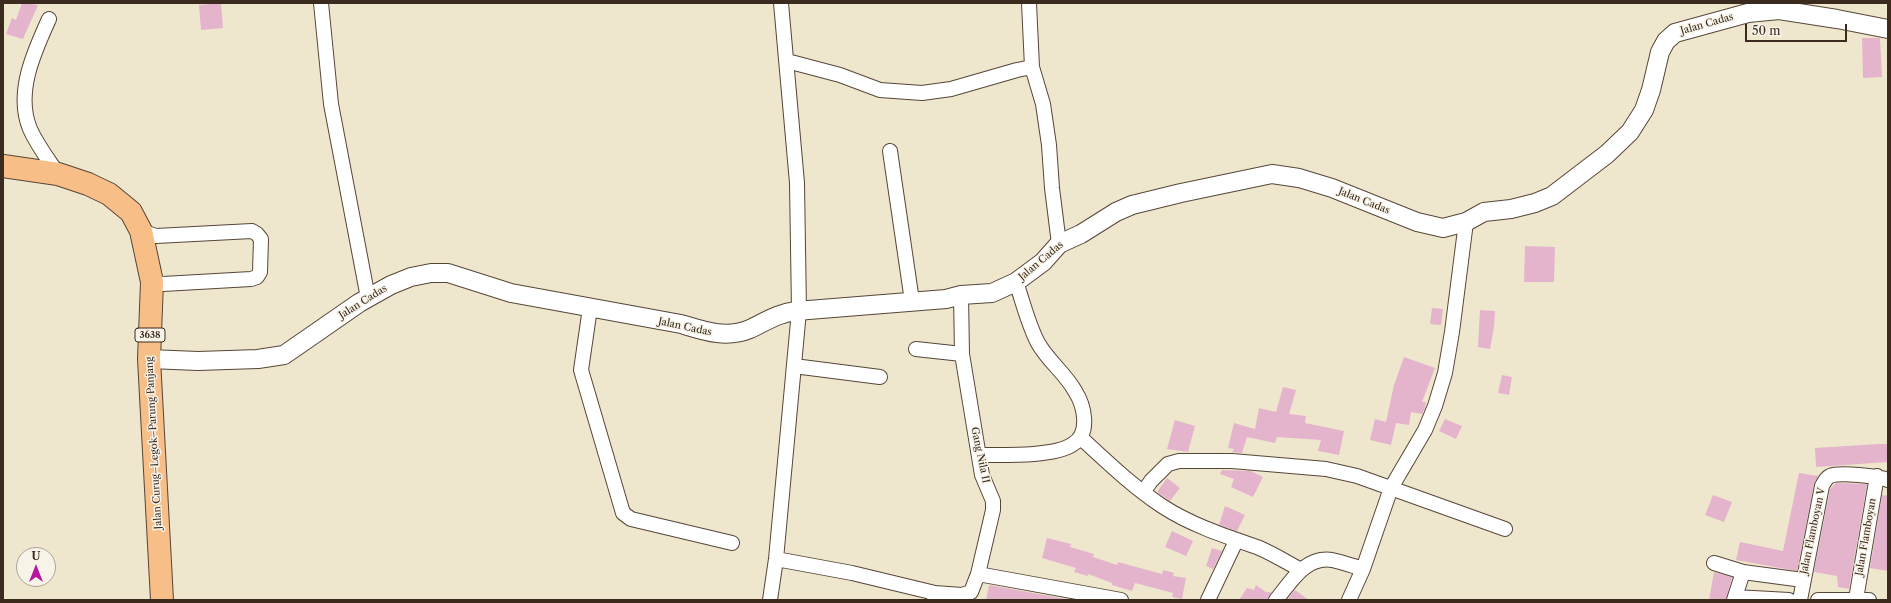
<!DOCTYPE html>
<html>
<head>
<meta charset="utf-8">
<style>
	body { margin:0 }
	#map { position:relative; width:1891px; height:603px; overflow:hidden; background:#efe7cd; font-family:"Libre Caslon Text",serif }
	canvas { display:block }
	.frame { position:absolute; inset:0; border:4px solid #3b2a1e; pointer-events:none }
	.north { position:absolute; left:16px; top:547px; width:40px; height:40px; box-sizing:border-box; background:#f7f3e8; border:1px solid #aca397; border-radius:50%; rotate:0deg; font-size:11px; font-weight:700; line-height:16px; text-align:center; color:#3b2a1e }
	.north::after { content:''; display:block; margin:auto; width:14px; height:18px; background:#b5179e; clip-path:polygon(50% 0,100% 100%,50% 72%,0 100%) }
	.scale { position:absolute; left:1745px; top:24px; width:102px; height:18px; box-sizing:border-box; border:2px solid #3b2a1e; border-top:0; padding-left:5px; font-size:12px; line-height:14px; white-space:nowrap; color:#3b2a1e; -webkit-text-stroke:3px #f7f3e8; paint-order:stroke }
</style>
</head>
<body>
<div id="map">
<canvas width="1891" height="603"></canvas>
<div class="frame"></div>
<div class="north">U</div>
<div class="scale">50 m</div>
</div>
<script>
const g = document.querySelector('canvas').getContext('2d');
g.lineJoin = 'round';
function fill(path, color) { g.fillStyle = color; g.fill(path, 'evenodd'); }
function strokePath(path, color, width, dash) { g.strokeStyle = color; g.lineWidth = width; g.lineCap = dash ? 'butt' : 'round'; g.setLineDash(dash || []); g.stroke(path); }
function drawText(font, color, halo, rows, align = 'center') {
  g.font = font + ' "Libre Caslon Text",serif'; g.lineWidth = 3; g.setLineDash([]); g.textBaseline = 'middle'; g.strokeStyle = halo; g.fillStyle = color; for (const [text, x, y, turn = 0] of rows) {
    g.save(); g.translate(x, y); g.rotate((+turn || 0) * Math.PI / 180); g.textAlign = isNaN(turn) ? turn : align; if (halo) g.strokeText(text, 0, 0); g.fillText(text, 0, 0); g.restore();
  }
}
const building = new Path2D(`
	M22 3 38 5 23 39 6 34 12 18 16 20Z
	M221 3 223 28 201 30 199 5Z
	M1862 38H1880L1882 77 1863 78Z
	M1525 246 1555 247 1554 282H1524Z
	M1432 308 1443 309 1441 325 1430 324Z
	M1480 310 1495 311 1494 327 1490 349 1478 347Z
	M1404 357 1435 368 1422 402H1426L1425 408 1422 414 1411 412 1409 425 1396 423 1391 445 1370 440 1375 419 1386 422 1394 385Z
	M1502 375 1512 377 1509 395 1498 393Z
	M1283 387 1296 390 1289 414 1306 416 1305 423 1344 431 1339 455 1318 451 1321 440 1277 437 1275 443 1247 437 1242 453 1232 452 1234 449 1228 448 1234 423 1255 429 1259 408 1276 412Z
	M1445 419 1462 426 1456 439 1439 431Z
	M1175 420 1195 426 1188 452 1167 449Z
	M1878 444H1888V462L1816 467 1815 448Z
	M1222 470 1251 471 1263 477 1253 497 1231 487 1234 479 1220 474Z
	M1799 473 1818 476 1814 484 1797 571 1736 560 1740 542 1783 551Z
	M1167 478 1180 488 1170 501 1157 492Z
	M1836 483 1867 484 1849 589 1838 587 1837 576 1814 572 1830 489Z
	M1713 495 1732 502 1724 522 1705 515Z
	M1882 495 1888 496V571L1870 568Z
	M1225 506 1245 515 1237 531 1219 525Z
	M1172 531 1193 541 1186 556 1165 547Z
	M1047 538 1071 544 1070 547 1094 554 1093 557 1117 565 1118 562 1162 574 1163 570 1174 573 1173 576 1186 578 1182 599 1172 597 1173 593 1135 583 1132 591 1112 585V583L1088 574V576L1074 572 1076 568 1042 558Z
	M1212 548 1222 551 1213 569 1206 566Z
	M1714 572 1732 577 1726 600H1709Z
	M989 585 1066 599V600H986Z
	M1256 585 1266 592H1271L1268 600H1239L1247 588 1254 590Z
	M1295 590 1309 600H1287Z`);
const minor = new Path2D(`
	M321 3 331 104 368 298
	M1029 3 1032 67 1043 104 1049 145 1052 188 1059 244
	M49 19C34 52 15 93 30 129 37 145 48 159 58 174
	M787 61 840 75 880 90 922 93 951 89 1017 70 1032 67
	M890 151 912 301
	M141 231 156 236 252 231 257 234 261 239 260 272 257 277 251 279 163 284 152 282
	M590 308 581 370 623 513 631 519 732 543
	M916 349 962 354
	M794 366 880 377
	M1080 437C1106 461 1132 486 1162 506 1191 525 1225 536 1257 547 1272 553 1286 562 1301 570
	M980 455C1002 455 1055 457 1073 444 1091 433 1084 405 1075 391 1065 373 1048 361 1038 343 1028 324 1023 302 1016 282
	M1144 491 1151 481 1168 464 1179 461H1232L1326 469 1357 476 1505 529
	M776 559 852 573 935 593
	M1714 563 1743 572 1803 580
	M978 574 1121 600
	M1735 597 1789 600
	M1856 599 1877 476
	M770 600 776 559 799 311 797 183 781 3
	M934 600 935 593 962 595 971 592 978 574 993 510V501L982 475 962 354 961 295
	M1208 600 1236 541
	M1276 600C1291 582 1305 556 1332 560 1342 562 1353 566 1363 569
	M1349 600 1363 569 1391 488 1425 430 1435 406 1445 373 1452 332 1466 222
	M1734 600 1743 572
	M1800 600 1822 486C1824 482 1826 478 1830 476 1839 472 1878 476 1888 480
	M1818 600H1869`);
const tertiary = new Path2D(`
	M149 359 198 361 258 359 284 355 359 303 391 285 411 277 431 273H448L511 293 681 324C704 331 726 339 750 329 765 322 778 313 796 311L946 299 961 295 992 293 1016 282 1043 262 1059 244 1081 234 1116 212 1132 205 1181 193 1272 174 1299 178 1332 188 1417 222 1443 228 1466 222 1484 212 1511 209 1535 203 1552 196 1607 154 1630 132 1644 110 1651 90 1660 52 1666 41 1675 33 1748 13 1779 10 1837 19 1888 29`);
const primary = new Path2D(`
	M3 166 58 174 88 184 109 194 131 212 141 231 152 282 149 359 162 600`);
const shields = [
	[150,335,30]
];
const shieldNames = [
	["3638",150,335]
];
const streetNames = [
	["Jalan Cadas",1707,24,-16],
	["Jalan Cadas",1364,201,22],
	["Jalan Cadas",1041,261,-40],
	["Jalan Cadas",363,302,-32],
	["Jalan Cadas",685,327,12],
	["Jalan Curug–Legok–Parung Panjang",154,443,-93],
	["Gang Nila II",980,455,78],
	["Jalan Flamboyan V",1813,531,-78],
	["Jalan Flamboyan",1866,537,-80]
];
fill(building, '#e4b4cc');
strokePath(minor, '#564638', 16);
strokePath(tertiary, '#564638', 20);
strokePath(primary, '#564638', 24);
strokePath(minor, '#fff', 14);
strokePath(tertiary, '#fff', 18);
strokePath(primary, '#f7be88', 22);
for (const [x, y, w] of shields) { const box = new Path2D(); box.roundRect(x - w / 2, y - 7, w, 14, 3); g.fillStyle = '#f7f3e8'; g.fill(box); strokePath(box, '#3b2a1e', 1); }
drawText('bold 9px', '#3b2a1e', null, shieldNames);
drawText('10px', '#3b2a1e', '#f7f3e8', streetNames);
</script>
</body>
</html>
